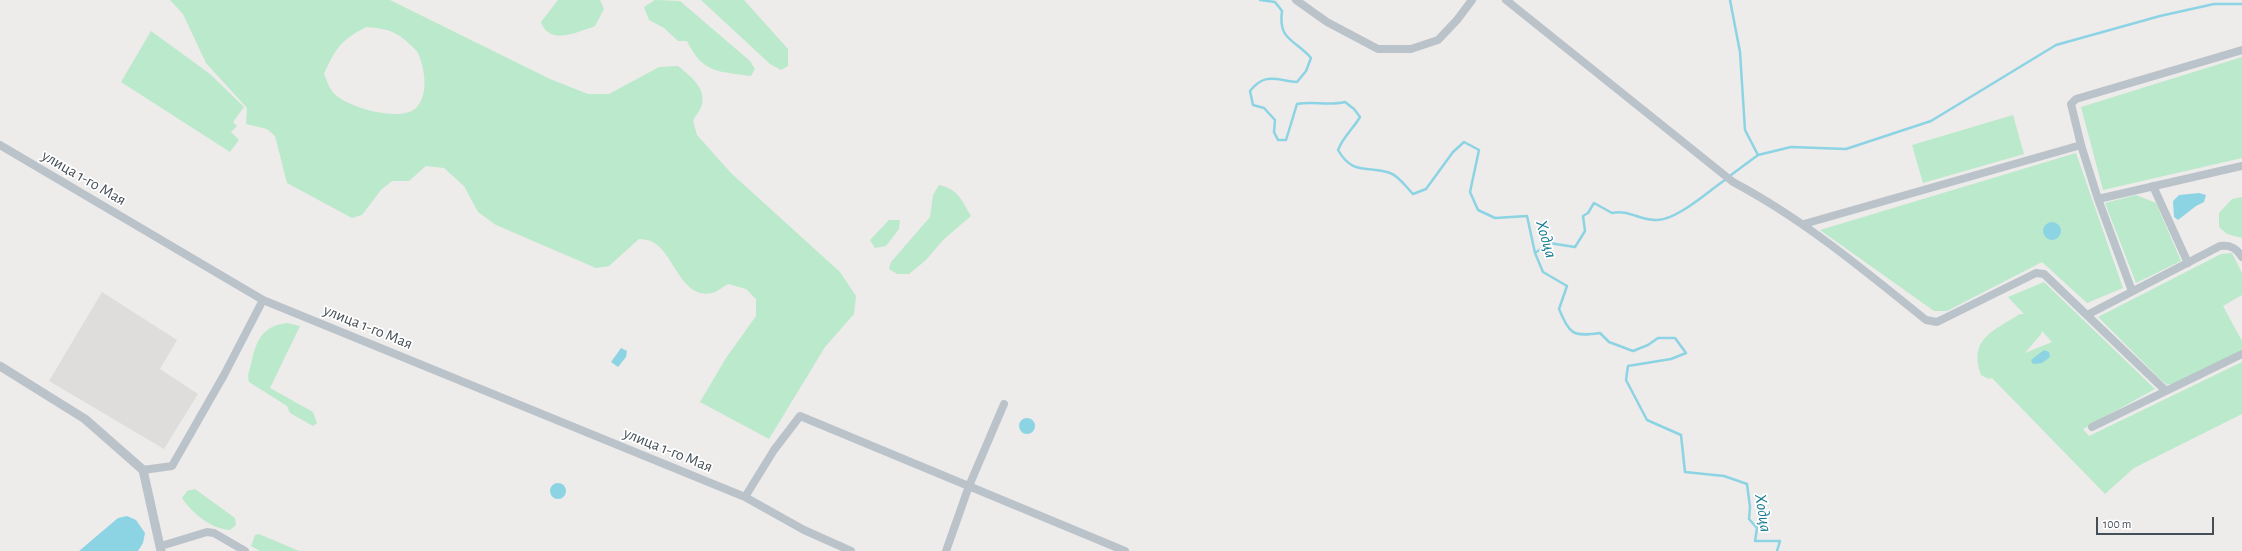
<!DOCTYPE html>
<html>
<head>
<meta charset="utf-8">
<style>
	body { margin:0 }
	#map { position:relative; width:2242px; height:551px; overflow:hidden; background:#eeebeb; font-family:"Alegreya Sans",sans-serif }
	canvas { display:block }
	.scale { position:absolute; left:2096px; top:517px; width:118px; height:18px; box-sizing:border-box; border:2px solid #454f57; border-top:0; padding-left:5px; font-size:12px; line-height:14px; white-space:nowrap; color:#454f57; -webkit-text-stroke:3px #fff; paint-order:stroke }
</style>
</head>
<body>
<div id="map">
<canvas width="2242" height="551"></canvas>
<div class="scale">100 m</div>
</div>
<script>
const g = document.querySelector('canvas').getContext('2d');
g.lineJoin = 'round';
function fill(path, color) { g.fillStyle = color; g.fill(path, 'evenodd'); }
function strokePath(path, color, width, dash) { g.strokeStyle = color; g.lineWidth = width; g.lineCap = dash ? 'butt' : 'round'; g.setLineDash(dash || []); g.stroke(path); }
function drawText(font, color, halo, rows, align = 'center') {
  g.font = font + ' "Alegreya Sans",sans-serif'; g.lineWidth = 3.5; g.setLineDash([]); g.textBaseline = 'middle'; g.strokeStyle = halo; g.fillStyle = color; for (const [text, x, y, turn = 0] of rows) {
    g.save(); g.translate(x, y); g.rotate((+turn || 0) * Math.PI / 180); g.textAlign = isNaN(turn) ? turn : align; if (halo) g.strokeText(text, 0, 0); g.fillText(text, 0, 0); g.restore();
  }
}
const education = new Path2D(`
	M102 292 177 340 160 369 198 394 164 449 49 381Z`);
const green = new Path2D(`
	M170 0H390L550 79 588 94H609L659 67 678 66C689 75 706 87 702 104 701 110 695 116 693 121L697 135 731 173 840 272 856 296 854 314 825 347 769 439 700 402 726 358 756 316V299L746 289 728 284C724 286 717 292 712 293 680 300 674 251 651 241 648 240 643 239 639 239L609 266 596 268 496 225 478 212 464 186 444 168 426 166 409 181H392L381 190 362 215 352 218 287 183 275 136 267 129 246 124 247 108 206 63 183 14ZM366 27C378 28 389 29 400 36 405 40 415 48 418 53 425 69 429 95 416 108 401 123 343 107 332 91 328 86 327 80 324 74 335 49 341 40 366 27Z
	M558 0H600L604 9 595 26C578 32 549 46 541 22Z
	M655 0 680 1 750 61 755 69 751 76C718 71 703 74 687 41H678L664 28 649 20 644 7Z
	M701 0H744L788 49V66L781 70 770 64Z
	M151 31 210 74 244 107 233 122 237 126 231 132 239 140 230 152 121 82Z
	M2242 57V158L2103 190 2081 107Z
	M2013 115 2024 154 1923 183 1912 145Z
	M2076 153 2123 288 2087 303 2042 262 1947 311H1934L1820 230Z
	M939 185C959 190 961 199 971 216L944 239 926 260 909 274H897L889 269 891 262 930 217 933 195Z
	M2136 195 2156 203 2181 261 2136 283 2105 203Z
	M2242 197V238L2227 234 2219 227V213L2232 199Z
	M889 220H900L899 229 886 246 875 248 870 240Z
	M2232 253 2242 273V295L2223 306 2242 341V350L2177 383 2167 385 2159 378 2098 317 2221 254Z
	M2044 282 2155 389 2083 429 2089 436 2242 362V414L2134 468 2105 494 1992 378 1989 379 1981 375C1968 339 1993 331 2020 314H2024L2008 297ZM2042 331 2052 342 2025 353 2041 334Z
	M287 323 300 326 270 388 313 412 317 423 313 426 290 413 287 406 249 382C247 375 249 372 251 364 256 342 261 326 287 323Z
	M195 489 235 518 236 525 230 530C211 529 192 513 182 498L187 491Z
	M259 534 299 551H260L251 546 255 535Z`);
const water = new Path2D(`
	M2199 193 2206 195 2204 202 2196 206 2178 220 2174 217 2173 201 2179 195Z
	M2043 231a9 9 0 1 1 18 0a9 9 0 1 1-18 0Z
	M621 348 627 351 626 357 618 367 611 362Z
	M2044 350 2049 352 2050 357 2042 363 2033 364 2031 360Z
	M1019 426a8 8 0 1 1 16 0a8 8 0 1 1-16 0Z
	M550 491a8 8 0 1 1 16 0a8 8 0 1 1-16 0Z
	M127 516 136 520 145 533 143 543 138 551H79L118 518Z`);
const stream = new Path2D(`
	M1260 0 1275 2 1282 11C1278 41 1295 39 1311 58L1306 71 1297 82C1276 80 1265 72 1250 91L1253 105 1264 108 1275 120 1274 132 1278 140H1286L1297 104C1313 101 1329 106 1345 102L1354 109 1360 117C1353 129 1343 137 1338 150 1353 176 1367 165 1390 173 1399 176 1407 188 1413 194L1426 189 1453 152 1464 142 1479 150 1470 192 1478 210 1495 218 1527 216 1535 253 1543 272 1567 286 1559 309C1570 334 1572 337 1600 333L1609 342 1633 351 1648 345 1658 338H1675L1686 353 1671 359 1628 366 1626 380 1647 420 1681 435 1685 472 1724 476 1747 484 1750 507 1749 519 1757 528 1755 541H1780L1777 551
	M1730 0 1740 52 1745 130 1758 155
	M1731 175 1758 155 1791 147 1846 149 1931 121 2056 45 2160 16 2214 4H2242
	M1535 253 1549 243 1575 247 1585 231 1583 216 1588 213 1594 203 1612 213C1629 209 1640 221 1657 220 1677 220 1707 192 1725 180`);
const minor = new Path2D(`
	M1296 0 1327 22 1378 49H1411L1438 40 1457 20 1472 0
	M1506 0 1733 182C1803 219 1864 270 1926 320L1937 322 2036 273 2044 274 2166 391
	M0 145 263 300 745 497 804 530 851 551
	M2081 145 2071 104 2076 99 2242 50
	M2153 186 2188 263
	M2098 199 2242 166
	M1804 224 2081 145 2098 199 2132 291
	M2087 315 2220 246C2231 245 2236 248 2242 257
	M2092 427 2242 354
	M143 470 172 466 224 375 263 300
	M745 497 774 450 800 416 1125 551
	M161 546 207 532 214 533 245 551
	M946 551 969 486 1004 404`);
const tertiary = new Path2D(`
	M0 366 85 419 143 470 161 551`);
const streetNames = [
	["улица 1-го Мая",84,178,30],
	["улица 1-го Мая",368,327,22],
	["улица 1-го Мая",668,450,22]
];
const waterNames = [
	["Ходца",1546,239,74],
	["Ходца",1763,513,81]
];
fill(education, '#dfdcdc');
fill(green, '#bbe9cb');
fill(water, '#8cd4e3');
strokePath(stream, '#8cd4e3', 2.5);
strokePath(minor, '#bac3ca', 8);
strokePath(tertiary, '#bac3ca', 9);
drawText('16px', '#454f57', '#fff', streetNames);
drawText('italic 17px', '#177c91', '#fff', waterNames);
</script>
</body>
</html>
